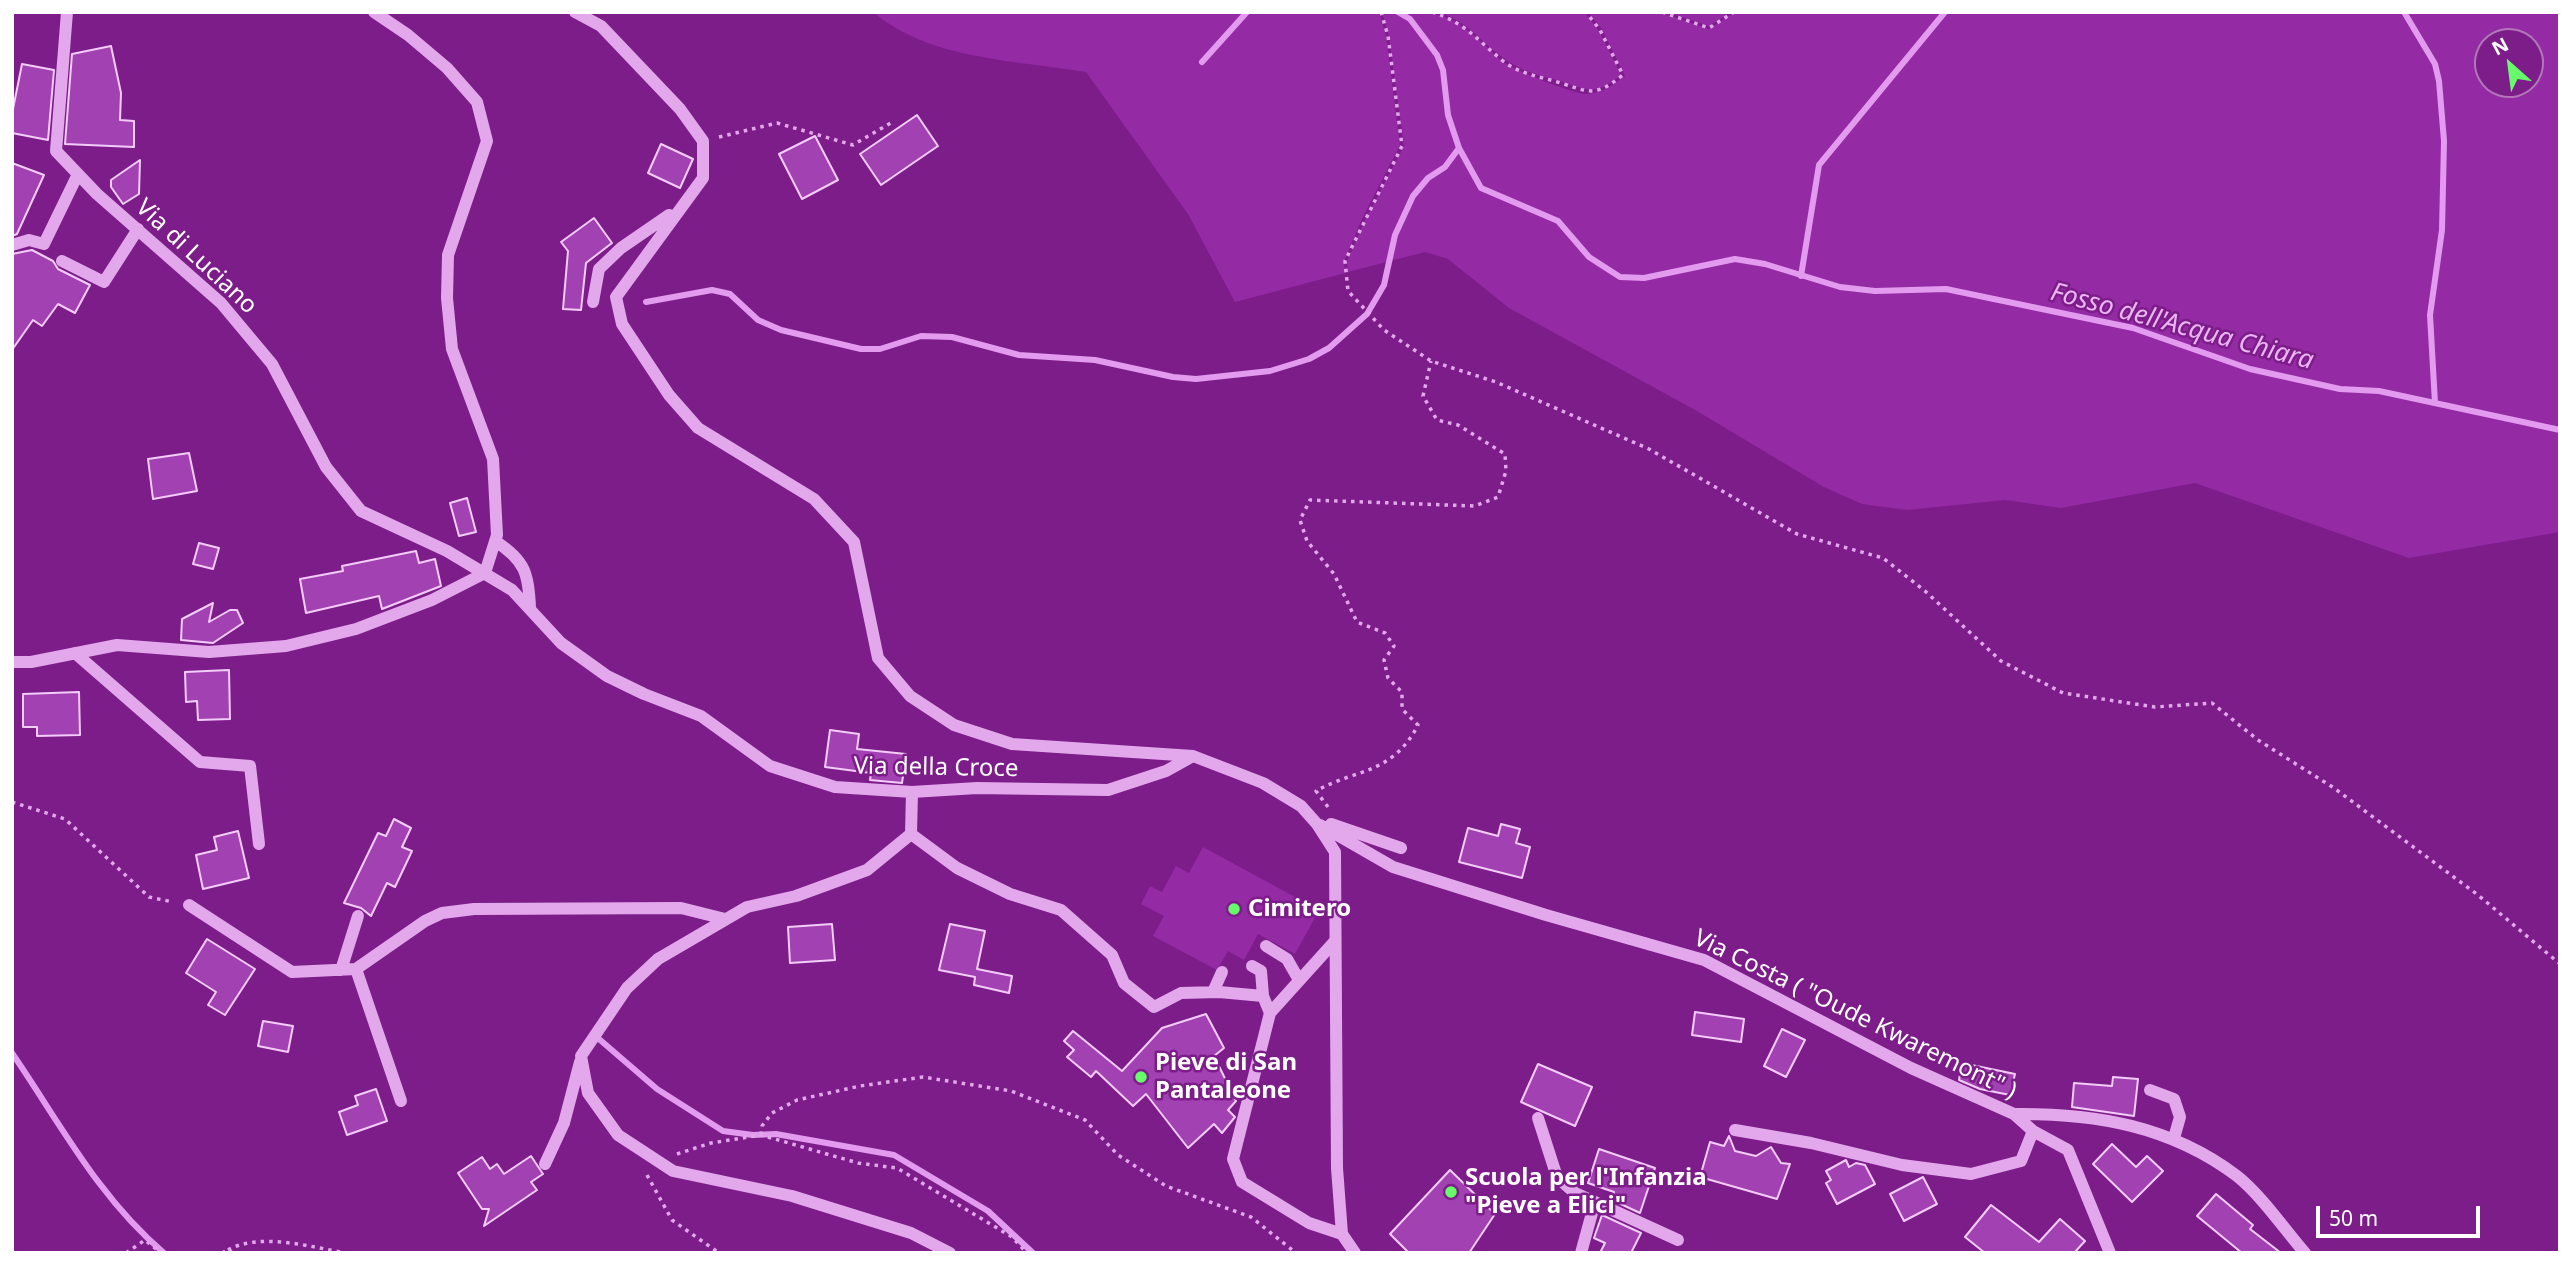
<!DOCTYPE html>
<html>
<head>
<meta charset="utf-8">
<style>
	body { margin:0 }
	#map { position:relative; width:2572px; height:1265px; overflow:hidden; background:#7d1d8a; font-family:"Noto Sans",sans-serif }
	canvas { display:block }
	.frame { position:absolute; inset:0; border:14px solid #fff; pointer-events:none }
	.north { position:absolute; left:2474px; top:28px; width:70px; height:70px; box-sizing:border-box; background:#7d1d8a; border:2px solid #b177b9; border-radius:50%; rotate:332deg; font-size:19px; font-weight:700; line-height:28px; text-align:center; color:#fff }
	.north::after { content:''; display:block; margin:auto; width:24px; height:32px; background:#67fb6c; clip-path:polygon(50% 0,100% 100%,50% 72%,0 100%) }
	.scale { position:absolute; left:2316px; top:1206px; width:164px; height:32px; box-sizing:border-box; border:4px solid #fff; border-top:0; padding-left:9px; font-size:21px; line-height:24px; white-space:nowrap; color:#fff; -webkit-text-stroke:5px #7d1d8a; paint-order:stroke }
</style>
</head>
<body>
<div id="map">
<canvas width="2572" height="1265"></canvas>
<div class="frame"></div>
<div class="north">N</div>
<div class="scale">50 m</div>
</div>
<script>
const g = document.querySelector('canvas').getContext('2d');
g.lineJoin = 'round';
function fill(path, color) { g.fillStyle = color; g.fill(path, 'evenodd'); }
function strokePath(path, color, width, dash) { g.strokeStyle = color; g.lineWidth = width; g.lineCap = dash ? 'butt' : 'round'; g.setLineDash(dash || []); g.stroke(path); }
function drawText(font, color, halo, rows, align = 'center') {
  g.font = font + ' "Noto Sans",sans-serif'; g.lineWidth = 5; g.setLineDash([]); g.textBaseline = 'middle'; g.strokeStyle = halo; g.fillStyle = color; for (const [text, x, y, turn = 0] of rows) {
    g.save(); g.translate(x, y); g.rotate((+turn || 0) * Math.PI / 180); g.textAlign = isNaN(turn) ? turn : align; if (halo) g.strokeText(text, 0, 0); g.fillText(text, 0, 0); g.restore();
  }
}
const green = new Path2D(`
	M873 12H1379L1386 36 1400 145 1362 219 1344 261 1345 273 1235 302 1188 214 1086 72C1015 60 930 60 873 12Z
	M1382 12C1405 12 1430 9 1452 20 1472 30 1485 47 1502 61 1511 69 1576 95 1587 94 1603 93 1613 85 1625 76L1602 29 1588 12H1659L1709 29 1735 12H2560V532L2409 558 2195 483 2061 508 2005 500 1907 510 1862 504 1824 487 1697 411 1509 308 1448 259 1425 252 1348 272 1347 262 1365 220 1404 146 1389 36ZM2530 42V84H2488V42Z
	M1438 12H1584L1599 31 1621 75C1595 95 1591 91 1563 82 1543 76 1525 73 1508 61 1481 44 1472 23 1438 12Z
	M1667 12H1731L1709 26Z
	M1203 847 1319 910 1295 954 1258 934 1244 960 1228 951 1217 970 1153 936 1164 916 1141 904 1150 886 1162 892 1176 866 1189 873Z`);
const stream = new Path2D(`
	M1398 12 1410 19 1437 55 1443 70 1448 115 1459 148 1481 188 1558 221 1589 257 1620 277 1644 278 1735 259 1765 264 1840 287 1875 291 1946 289 2133 328 2250 369 2340 389 2379 391 2560 430
	M2404 12 2435 64 2439 81 2444 141 2442 230 2430 315 2435 403
	M1202 62 1247 12
	M1801 276 1819 165 1945 12
	M646 302 712 290 730 294 758 320 781 330 861 349H880L921 336 952 337 1019 355 1095 360 1173 377 1196 379 1270 371 1309 359 1329 348 1367 314 1384 285 1395 235 1413 196 1428 178 1445 167 1459 148
	M599 1039 657 1089 723 1131 753 1135 776 1134 894 1155 988 1211 1033 1253
	M12 1053C60 1123 98 1197 164 1253`);
const building = new Path2D(`
	M111 46 121 93 120 120 134 121V147L65 144 72 54Z
	M22 64 54 70 48 140 12 133V114Z
	M917 115 938 146 881 185 860 154Z
	M815 136 838 180 802 199 779 154Z
	M661 144 693 159 680 188 648 173Z
	M140 160 139 194 123 204 111 187V180Z
	M12 163 44 175 17 234 12 236Z
	M594 218 612 243 586 263 581 310 563 309 568 251 561 242Z
	M32 250 53 261 58 269 90 285 75 313 58 304 42 326 33 320 12 350V254Z
	M189 453 197 491 153 499 148 459Z
	M467 498 476 532 459 536 450 503Z
	M199 543 219 548 213 569 193 564Z
	M416 551 419 563 435 559 441 586 382 609 379 596 306 613 300 579 343 571 342 566Z
	M213 603 209 622 230 610H237L243 623 213 643 181 640 182 619Z
	M229 670 230 719 198 720 197 701 186 702 185 672Z
	M79 692 80 735 37 736V727H23V694Z
	M830 730 859 734 857 749 906 754 902 783 870 780 871 773 825 767Z
	M394 819 411 828 402 847 412 851 395 887 387 883 371 916 361 908 344 903 378 833 386 836Z
	M1501 824 1520 829 1516 843 1530 847 1522 878 1459 862 1468 828 1498 836Z
	M238 831 249 878 203 889 196 855 217 850 214 837Z
	M832 924 835 960 790 963 788 927Z
	M950 924 985 931 977 969 1012 976 1009 993 974 985 975 977 939 970Z
	M207 939 255 969 225 1015 208 1005 216 992 186 973Z
	M1695 1012 1744 1019 1741 1042 1692 1035Z
	M1206 1014 1224 1048 1214 1056 1236 1101 1228 1110 1235 1117 1222 1133 1214 1124 1188 1148 1146 1094 1133 1106 1096 1071 1091 1077 1067 1057 1074 1050 1064 1041 1073 1031 1122 1071 1162 1028Z
	M263 1021 293 1026 288 1052 258 1046Z
	M1782 1029 1805 1040 1786 1077 1764 1066Z
	M1962 1063 2015 1074 2010 1095 1980 1089 1959 1080Z
	M1538 1064 1592 1087 1575 1126 1521 1102Z
	M2113 1077 2138 1079 2134 1116 2072 1107 2074 1083 2112 1086Z
	M376 1089 387 1121 347 1135 339 1112 358 1105 355 1096Z
	M1729 1136 1735 1151 1756 1156 1771 1147 1781 1163 1790 1164 1777 1199 1700 1177 1710 1142 1724 1146Z
	M2112 1144 2136 1167 2147 1156 2163 1171 2132 1202 2093 1164Z
	M1599 1149 1655 1168 1640 1213 1610 1199 1614 1192 1588 1183Z
	M531 1156 543 1174 531 1182 537 1190 484 1226 489 1209H482L458 1173 482 1157 490 1169 497 1164 504 1174Z
	M1846 1160 1849 1167 1856 1163 1865 1165 1875 1184 1837 1204 1826 1183 1831 1180 1826 1171Z
	M1450 1170 1495 1214 1469 1253H1409L1390 1234Z
	M1923 1177 1937 1204 1904 1221 1890 1194Z
	M2216 1194 2253 1225 2250 1229 2281 1253H2242L2197 1216Z
	M1991 1205 2039 1242 2060 1219 2085 1241 2074 1253H1985L1965 1237Z
	M1602 1215 1641 1233 1631 1253H1600L1605 1243 1594 1238Z`);
const path = new Path2D(`
	M1381 12 1388 36 1402 146 1345 261 1348 291 1384 330 1431 361 1496 382 1649 449 1797 534 1883 558 1925 591 2001 661 2063 693 2155 707 2212 703 2258 740 2334 788 2478 895 2560 964
	M1432 12C1466 23 1477 40 1503 61 1521 75 1543 77 1564 84 1593 94 1597 95 1623 75L1600 30 1586 12
	M1662 12 1709 28 1734 12
	M719 137 777 123 853 145 894 121
	M12 802 65 819 149 897 173 902
	M1328 807 1316 791C1357 768 1392 775 1418 725L1402 709V692L1388 678 1384 660 1394 646 1385 633 1357 622 1334 574 1307 541 1300 520 1310 500 1475 506 1498 497 1506 471 1505 454 1458 425 1437 420 1423 396 1431 361
	M761 1135 762 1126 772 1113 797 1100 860 1086 923 1077 1011 1091 1085 1120 1118 1155 1166 1186 1251 1217 1296 1253
	M677 1154 711 1143 761 1135 858 1163 897 1168 1012 1237 1027 1253
	M647 1175 672 1220 719 1253
	M228 1250C260 1232 311 1247 346 1253
	M126 1253 145 1240 161 1253
	M222 1253 228 1250 233 1253
	M664 1253H714`);
const minor = new Path2D(`
	M67 12 56 151 97 194 221 303 272 364 326 467 361 511 447 551 512 590 561 643 607 676 644 694 701 716 770 766 835 787 912 792 977 788 1108 790 1166 771 1193 756
	M575 12 601 26 680 109 703 141V178L616 297 622 324 669 395 698 428 814 499 854 542 878 658 910 696 954 725 1012 744 1193 756 1263 783 1301 806 1317 824 1335 852 1337 1168 1342 1234 1355 1253
	M12 245 29 240 44 244 78 174
	M62 261 104 282 138 229
	M593 302 599 269 621 248 669 215
	M495 541C525 560 529 574 530 609
	M75 653 200 762 250 766 259 844
	M12 662H31L117 645 209 652 286 646 356 629 432 600 485 573 497 535 493 459 452 349 447 298 448 255 487 141 477 102 447 68 408 35 374 12
	M912 792 911 834 957 868 1010 894 1061 910 1112 955 1124 983 1154 1007 1181 993 1219 992 1263 996 1270 1013
	M1331 824 1401 848
	M1320 825 1393 867 1546 915 1704 960 1911 1068 2014 1114 2033 1131 2068 1150 2110 1253
	M911 834 867 870 796 896 747 907 658 959 627 988 581 1056 588 1093 618 1135 673 1171 792 1196 911 1233 950 1253
	M189 905 292 972 356 969 425 921 442 913 474 909 681 908 725 919
	M1335 941 1270 1013 1233 1159 1242 1182 1309 1223 1342 1234
	M1266 946 1287 959 1299 980
	M1252 966 1261 971 1263 996
	M356 969 401 1101
	M341 970 358 916
	M1213 992 1222 972
	M2150 1090 2174 1099 2180 1117 2174 1138
	M2014 1114C2095 1113 2171 1126 2237 1176 2261 1195 2285 1230 2305 1253
	M1538 1118 1557 1177 1575 1193 1678 1240
	M1735 1130 1811 1143 1902 1165 1971 1174 2021 1161 2033 1131
	M545 1164 564 1123 580 1062
	M1581 1253 1595 1202`);
const markers = [
	[1234,909,7,"#67fb6c"],
	[1141,1077,7,"#67fb6c"],
	[1451,1192,7,"#67fb6c"]
];
const streetNames = [
	["Via di Luciano",196,257,43],
	["Via della Croce",936,768,1],
	["Via Costa ( \"Oude Kwaremont\" )",1855,1015,26]
];
const poiNames = [
	["Cimitero",1248,909],
	["Pieve di San",1155,1063],
	["Pantaleone",1155,1091],
	["Scuola per l'Infanzia",1465,1178],
	["\"Pieve a Elici\"",1465,1206]
];
const waterNames = [
	["Fosso dell'Acqua Chiara",2182,327,15]
];
fill(green, '#952aa5');
strokePath(stream, '#e29bee', 6);
fill(building, '#a241b1');
strokePath(building, '#f3cdf9', 2);
strokePath(path, '#e3a8ec', 3.5, [3.5, 5]);
strokePath(minor, '#e3a8ec', 12);
for (const [x, y, r, color] of markers) { const dot = new Path2D(); dot.arc(x, y, r, 0, 2 * Math.PI); g.fillStyle = color; g.fill(dot); strokePath(dot, '#7d1d8a', 2.5); }
drawText('24px', '#fff', '#7d1d8a', streetNames);
drawText('bold 24px', '#fff', '#7d1d8a', poiNames, 'left');
drawText('italic 26px', '#ebb4f3', '#7d1d8a', waterNames);
</script>
</body>
</html>
